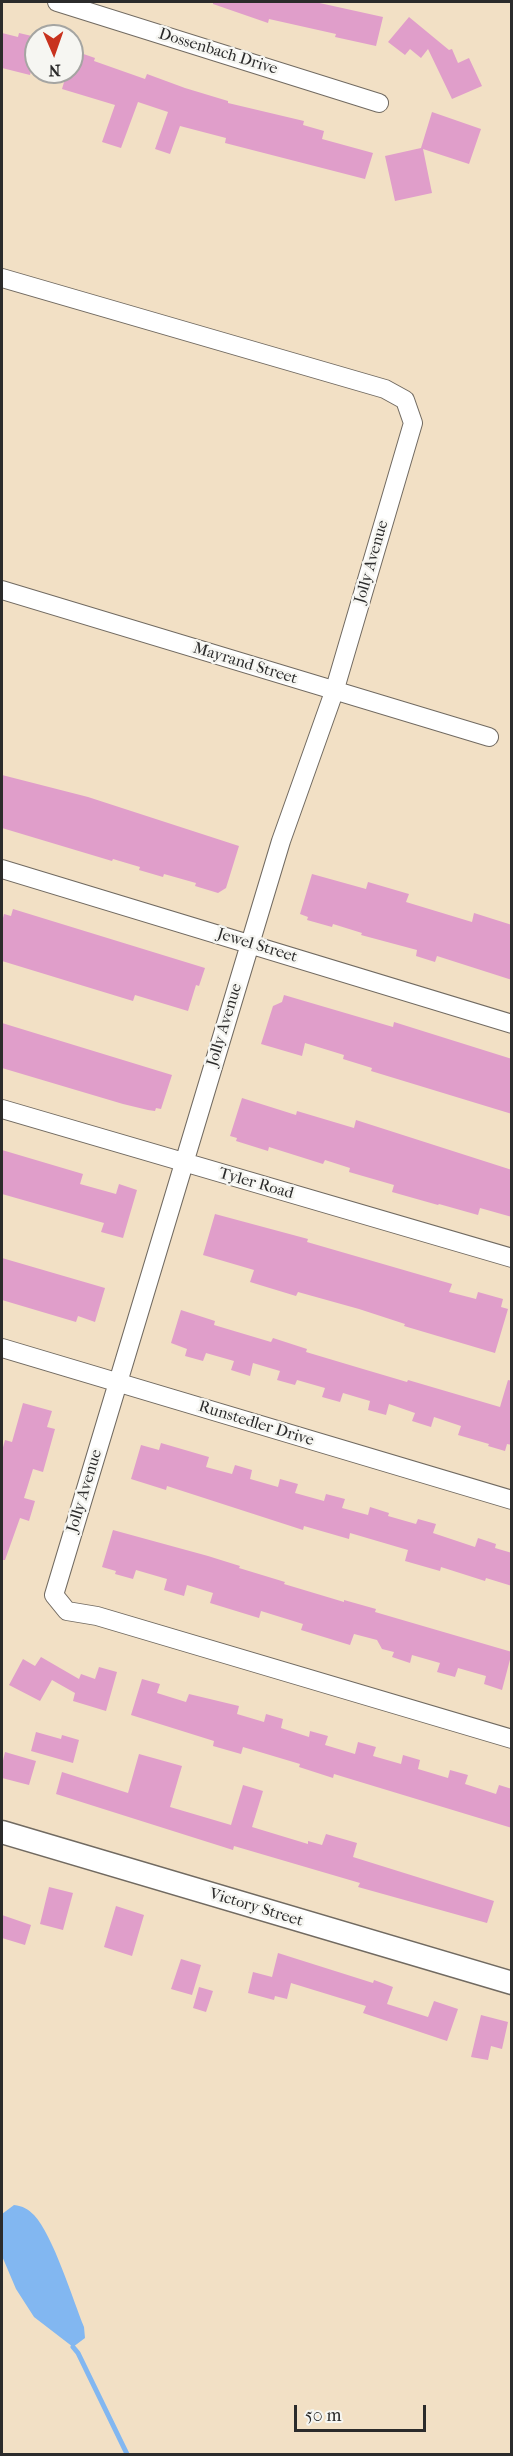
<!DOCTYPE html>
<html>
<head>
<meta charset="utf-8">
<style>
	body { margin:0 }
	#map { position:relative; width:513px; height:2456px; overflow:hidden; background:#f2e0c5; font-family:"IM FELL French Canon",serif }
	canvas { display:block }
	.frame { position:absolute; inset:0; border:3px solid #2b2b2b; pointer-events:none }
	.north { position:absolute; left:24px; top:24px; width:60px; height:60px; box-sizing:border-box; background:#f6f6f2; border:2px solid #a5a5a2; border-radius:50%; rotate:178deg; font-size:16px; font-weight:700; line-height:24px; text-align:center; color:#2b2b2b }
	.north::after { content:''; display:block; margin:auto; width:21px; height:27px; background:#c8321e; clip-path:polygon(50% 0,100% 100%,50% 72%,0 100%) }
	.scale { position:absolute; left:294px; top:2405px; width:132px; height:27px; box-sizing:border-box; border:3px solid #2b2b2b; border-top:0; padding-left:8px; font-size:18px; line-height:21px; white-space:nowrap; color:#2b2b2b; -webkit-text-stroke:4px #f6f6f2; paint-order:stroke }
</style>
</head>
<body>
<div id="map">
<canvas width="513" height="2456"></canvas>
<div class="frame"></div>
<div class="north">N</div>
<div class="scale">50 m</div>
</div>
<script>
const g = document.querySelector('canvas').getContext('2d');
g.lineJoin = 'round';
function fill(path, color) { g.fillStyle = color; g.fill(path, 'evenodd'); }
function strokePath(path, color, width, dash) { g.strokeStyle = color; g.lineWidth = width; g.lineCap = dash ? 'butt' : 'round'; g.setLineDash(dash || []); g.stroke(path); }
function drawText(font, color, halo, rows, align = 'center') {
  g.font = font + ' "IM FELL French Canon",serif'; g.lineWidth = 5; g.setLineDash([]); g.textBaseline = 'middle'; g.strokeStyle = halo; g.fillStyle = color; for (const [text, x, y, turn = 0] of rows) {
    g.save(); g.translate(x, y); g.rotate((+turn || 0) * Math.PI / 180); g.textAlign = isNaN(turn) ? turn : align; if (halo) g.strokeText(text, 0, 0); g.fillText(text, 0, 0); g.restore();
  }
}
const water = new Path2D(`
	M14 2205C23 2206 28 2209 34 2215 53 2235 73 2300 84 2327L85 2338 73 2347 34 2317 16 2289 2 2256V2214Z`);
const stream = new Path2D(`
	M73 2347 78 2353 127 2454`);
const building = new Path2D(`
	M213 2H315L383 17 376 46 335 37 336 34 269 19 268 23 213 4Z
	M409 17 449 50 452 49 458 63 469 58 482 86 452 99 428 49 421 58 410 49 405 55 388 42Z
	M2 33 18 37 19 33 36 37V52L30 75 2 68Z
	M72 50 95 58 94 61 145 79 147 74 185 88 228 101V103L304 121 303 125 324 131 322 139 373 153 365 179 225 143 226 138 180 126 170 154 155 149 168 112 138 102 121 148 102 142 115 105 62 89 67 72H72Z
	M432 112 481 129 469 164 423 149 432 193 395 201 385 156 421 148Z
	M2 775 88 797 239 846 226 888 218 893 195 886 196 883 164 874 163 877 139 870 140 867 113 859 112 861 2 828Z
	M312 874 366 889 368 882 409 894 406 902 472 922 474 913 512 925V980L437 956 435 962 416 956 417 950 361 935 362 933 333 924 332 927 307 920 308 917 300 914Z
	M13 909 205 968 199 986 196 985 188 1011 135 995 133 1001 2 961V922L4 914 11 916Z
	M284 995 393 1027 394 1022 512 1059V1114L371 1071 372 1068 343 1059 344 1055 305 1043 302 1056 261 1044 273 1006 282 1002Z
	M2 1023 172 1075 161 1109 156 1108 155 1111 148 1110 123 1104 2 1068Z
	M242 1098 296 1115 297 1111 354 1128 356 1120 512 1170V1217L480 1208 478 1215 439 1204 438 1205 392 1192 394 1185 349 1172 350 1168 325 1160 323 1164 269 1147 268 1151 236 1141 237 1138 230 1136Z
	M2 1150 83 1174 80 1184 116 1194 119 1184 137 1190 123 1238 101 1232 104 1223 2 1194Z
	M215 1214 308 1239 307 1242 452 1284 449 1292 476 1299 478 1292 503 1299 501 1307 508 1309 495 1353 404 1326 405 1324 359 1309 298 1292 296 1296 250 1282 254 1270 203 1255Z
	M2 1258 105 1288 95 1322 78 1316 76 1322 2 1300Z
	M181 1310 215 1321 214 1325 271 1342 273 1338 307 1349 306 1352 363 1369 407 1382 408 1380 500 1407 508 1380 512 1381V1445L507 1444 505 1451 488 1446 489 1444 458 1435 461 1426 434 1417 431 1427 412 1421 415 1413 389 1404 386 1415 368 1410 370 1401 343 1393 340 1402 322 1397 325 1388 297 1380 295 1385 277 1380 280 1371 253 1363 250 1376 231 1370 234 1361 206 1353 203 1361 185 1356 187 1349 171 1343Z
	M23 1403 52 1411 47 1427 55 1429 43 1472 33 1469 24 1498 35 1501 29 1521 20 1518 5 1560H2V1451L5 1440 12 1442Z
	M161 1443 209 1457 206 1467 232 1474 235 1465 252 1470 250 1479 278 1487 280 1479 298 1484 295 1493 324 1501 326 1494 345 1499 342 1508 368 1515 370 1507 389 1513 388 1516 416 1524 418 1519 436 1524 433 1533 475 1547 478 1538 496 1544 495 1548 512 1553V1586L486 1578 485 1581 441 1567 440 1571 405 1561 408 1550 350 1533 349 1539 304 1526 303 1530 167 1486 166 1490 131 1479 141 1445 159 1450Z
	M113 1530 208 1556 240 1566 239 1568 285 1582 284 1584 344 1602V1600L376 1609 375 1612 512 1652 502 1690 484 1684 486 1676 458 1668 455 1677 437 1672 440 1663 412 1655 410 1663 392 1657 394 1652 382 1649 377 1640 354 1634 350 1645 301 1630 303 1624 261 1611 259 1618 210 1603 213 1593 187 1585 184 1596 164 1590 167 1579 136 1570 133 1579 115 1574 116 1571 102 1567Z
	M41 1657 79 1679 81 1674 95 1679 99 1667 117 1672 106 1711 73 1701 75 1693 52 1680 40 1701 9 1685 23 1659 35 1666Z
	M142 1679 160 1684 157 1693 186 1702 189 1694 239 1706 237 1714 264 1722 266 1714 283 1719 281 1728 309 1737 310 1731 328 1736 325 1745 355 1754 358 1742 376 1747 373 1756 401 1764 403 1755 420 1760 418 1769 448 1778 450 1770 468 1775 465 1784 496 1794 499 1785 512 1789V1828L334 1774 333 1778 299 1767 300 1764 243 1747 241 1754 213 1746 214 1741 131 1715Z
	M36 1732 61 1739 62 1735 79 1740 73 1763 31 1751Z
	M5 1752 36 1761 29 1785 2 1778V1765Z
	M139 1754 182 1766 170 1807 231 1825 243 1785 263 1791 252 1827 308 1844V1841L322 1845 326 1834 357 1843 353 1857 494 1901 487 1923 358 1887 360 1883 234 1846 233 1850 56 1794 62 1772 128 1793Z
	M49 1887 73 1893 63 1930 40 1924Z
	M116 1906 144 1915 132 1956 104 1947Z
	M2 1915 31 1925 25 1945 2 1938Z
	M278 1953 373 1983 374 1980 393 1987 387 2004 428 2017 434 2001 458 2009 447 2041 363 2013 366 2006 291 1983 287 1999 275 1996 274 2000 248 1993 253 1972 272 1977Z
	M181 1959 201 1965 192 1995 171 1989Z
	M199 1987 213 1991 206 2012 193 2008Z
	M481 2015 508 2022 502 2049 491 2046 488 2060 471 2057Z`);
const minor = new Path2D(`
	M57 2 379 103
	M2 278 385 389 405 400 413 423 334 692 281 841 54 1595 67 1611 97 1616 512 1739
	M2 590 489 737
	M2 869 512 1024
	M2 1109 512 1258
	M2 1348 512 1500`);
const tertiary = new Path2D(`
	M2 1832 512 1983`);
const streetNames = [
	["Dossenbach Drive",218,52,17],
	["Jolly Avenue",372,562,-74],
	["Mayrand Street",245,664,17],
	["Jewel Street",257,946,17],
	["Jolly Avenue",225,1025,-73],
	["Tyler Road",256,1184,16],
	["Runstedler Drive",256,1424,17],
	["Jolly Avenue",85,1491,-73],
	["Victory Street",256,1908,17]
];
fill(water, '#82b7f1');
strokePath(stream, '#82b7f1', 5);
fill(building, '#e09eca');
strokePath(minor, '#716a61', 20);
strokePath(tertiary, '#716a61', 25);
strokePath(minor, '#fff', 18);
strokePath(tertiary, '#fff', 22);
drawText('16px', '#2b2b2b', '#f6f6f2', streetNames);
</script>
</body>
</html>
